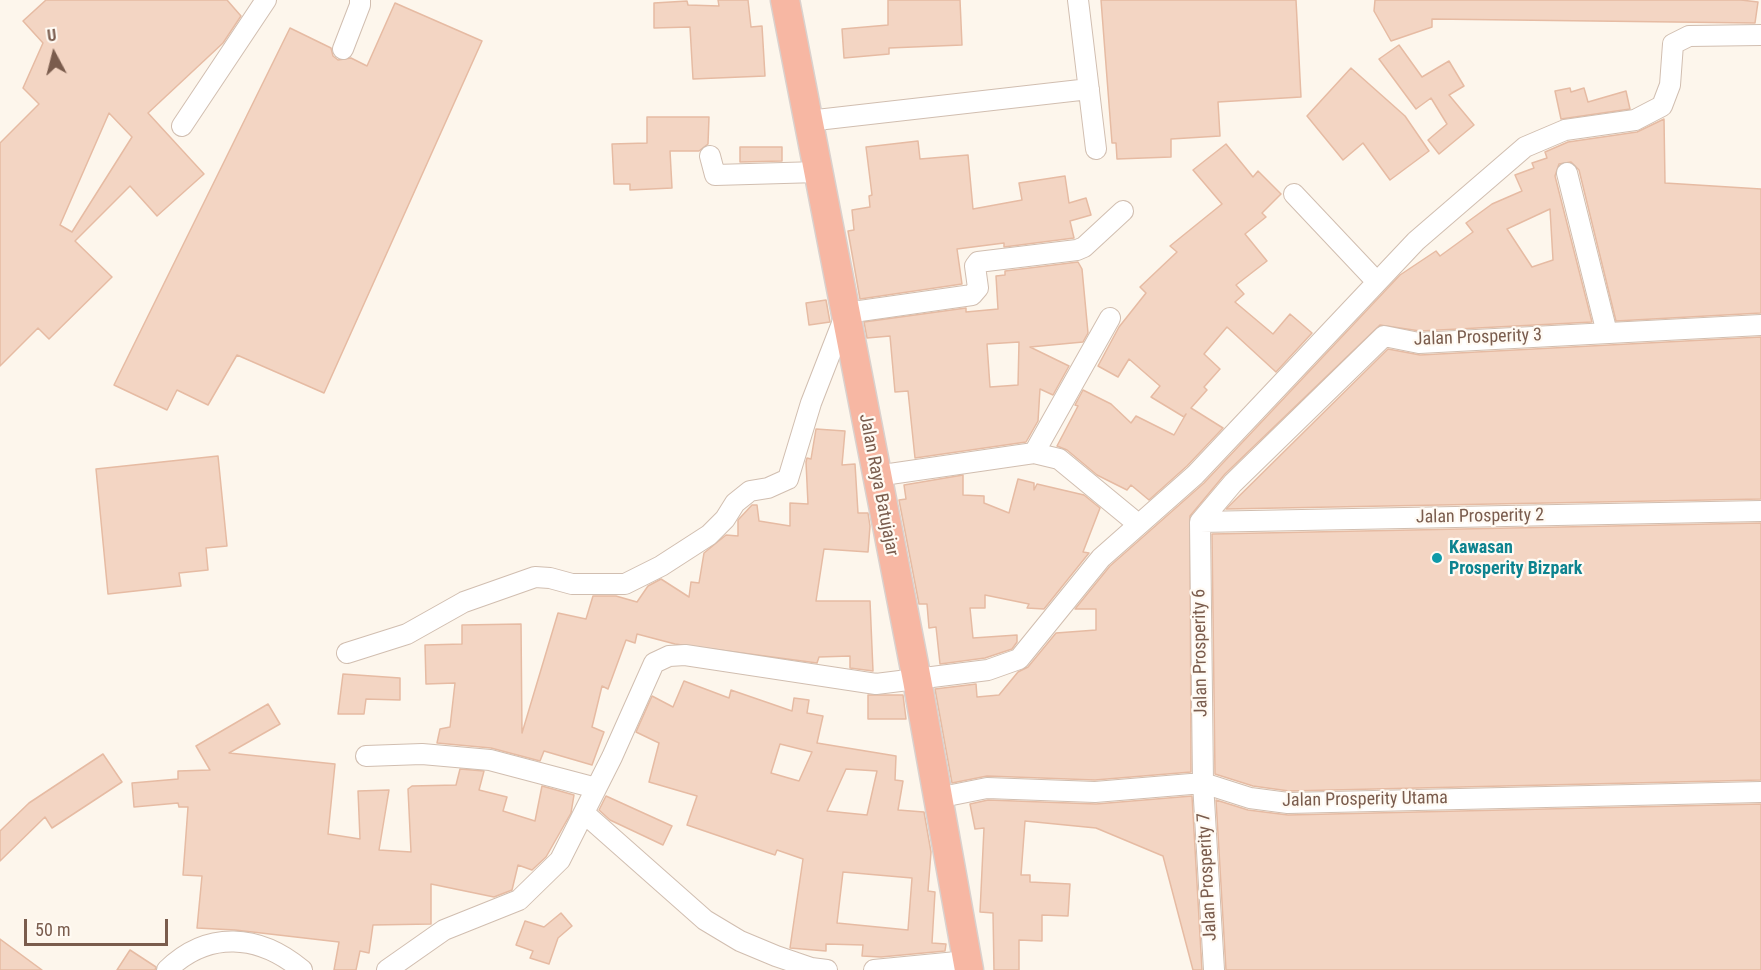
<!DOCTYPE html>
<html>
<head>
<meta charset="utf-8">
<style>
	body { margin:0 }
	#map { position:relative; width:1761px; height:970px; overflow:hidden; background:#fdf6ec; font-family:"Roboto Condensed",sans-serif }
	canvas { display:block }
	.north { position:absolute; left:24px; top:24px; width:60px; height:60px; -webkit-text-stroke:4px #fffaf3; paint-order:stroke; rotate:353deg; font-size:16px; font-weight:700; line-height:24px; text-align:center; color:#7a5c4d }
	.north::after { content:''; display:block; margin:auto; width:21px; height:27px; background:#7a5c4d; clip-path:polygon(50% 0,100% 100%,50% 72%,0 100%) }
	.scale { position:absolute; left:24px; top:919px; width:144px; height:27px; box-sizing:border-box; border:3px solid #7a5c4d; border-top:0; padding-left:8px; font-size:18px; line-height:21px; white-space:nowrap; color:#7a5c4d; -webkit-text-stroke:4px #fffaf3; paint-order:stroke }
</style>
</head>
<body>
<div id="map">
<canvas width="1761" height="970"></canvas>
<div class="north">U</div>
<div class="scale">50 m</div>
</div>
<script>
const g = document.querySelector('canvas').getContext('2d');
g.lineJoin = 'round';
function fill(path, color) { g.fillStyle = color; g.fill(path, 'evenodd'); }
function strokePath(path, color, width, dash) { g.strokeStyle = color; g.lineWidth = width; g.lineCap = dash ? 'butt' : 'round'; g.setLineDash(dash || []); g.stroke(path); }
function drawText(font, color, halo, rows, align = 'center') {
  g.font = font + ' "Roboto Condensed",sans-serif'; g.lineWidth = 4.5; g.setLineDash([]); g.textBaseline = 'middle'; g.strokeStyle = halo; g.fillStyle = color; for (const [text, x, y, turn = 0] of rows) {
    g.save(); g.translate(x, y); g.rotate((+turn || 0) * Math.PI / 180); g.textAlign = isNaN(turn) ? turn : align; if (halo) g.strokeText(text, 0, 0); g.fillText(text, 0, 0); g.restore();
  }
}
const building = new Path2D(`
	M46 0H227L241 16 223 43 148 113 204 174 157 216 130 186 75 241 112 277 49 339 38 328 0 366V143L39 104 23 88 43 43 23 21ZM109 113 132 137 72 232 60 225Z
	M718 0H748L751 27 762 26 765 76 693 79 690 27 654 28V3L687 1 688 5 719 6Z
	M888 0H960L962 45 889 48V54L844 58 842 29 888 25Z
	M1101 0H1296L1301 97 1218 102 1220 136 1171 139V157L1117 159 1116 143H1112Z
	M1375 0H1741L1758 2 1755 23 1432 19V27L1391 41 1374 11Z
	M395 3 482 41 324 393 237 355 208 405 177 390 167 410 114 385 290 28 331 48 333 56 338 60 351 58 367 66Z
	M1399 45 1422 77 1449 61 1464 86 1449 95 1474 125 1439 154 1428 140 1447 124 1431 98 1416 109 1379 59Z
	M1351 68 1405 116 1429 151 1390 180 1363 143 1343 160 1307 116Z
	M1570 88 1571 92 1584 88 1588 102 1626 91 1630 109 1561 119 1555 91Z
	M647 117H709L708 144 699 151H670L672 188 630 190V184H614L612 144 647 143Z
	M1664 119 1665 183 1761 189V313L1616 321 1579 170 1571 162 1559 164 1555 176 1592 322 1420 331 1380 325 1225 474 1190 516 1191 772 1095 780 987 776 952 783 935 689 976 684 977 697 999 695 1018 672 1028 667 1056 633 1096 630V609H1075L1110 566 1204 483 1400 275 1436 251 1440 256 1473 232 1466 223 1492 204 1522 191 1515 175 1534 168 1532 163 1547 158 1545 152 1568 142 1637 132ZM1550 209 1553 260 1532 267 1507 229Z
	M918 141 920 159 968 155 973 209 1022 200 1019 183 1065 176 1069 203 1086 198 1091 215 1070 221 1074 238 1004 247V243L957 249 962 284 860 299 848 231 854 230 852 210 870 207 869 196 872 195 866 147Z
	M1226 144 1253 177 1258 171 1281 194 1262 213 1266 217 1245 234 1267 261 1236 285 1244 294 1235 302 1273 334 1290 314 1312 333 1276 372 1227 327 1204 354 1220 369 1204 387 1207 390 1191 408 1223 428 1187 466 1149 500 1131 485 1127 490 1097 475 1067 450 1057 446 1078 406 1075 405 1083 390 1111 404 1131 423 1136 416 1174 435 1186 414 1184 417 1151 397 1160 386 1129 359 1118 377 1098 366 1119 327 1146 293 1140 287 1177 252 1170 246 1222 204 1193 170Z
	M740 147H782V161L740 162Z
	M1078 262 1082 269 1088 333 1083 342 1030 347 1069 366 1053 395 1040 389 1038 421 1026 442 915 458 908 391 895 392 890 336 867 338 864 322 966 308V312L998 309 996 276 1005 275V271ZM1019 342 1018 385 990 387 987 344Z
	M826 300 830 322 809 325 806 303Z
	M1761 337V499L1226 509 1388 349 1420 355Z
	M816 429 845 431 842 465 855 464 858 513H868L870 526 868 552 824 549 816 601H870L873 671 850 668V656L819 657 817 663 675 644 637 634 635 643 626 640 608 689 602 686 592 727 604 732 592 765 544 751 540 761 491 748 437 743 440 729 450 727 455 683 426 684 425 645 462 644V625L521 624 522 733 558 613 586 619 593 596H616L637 602 648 586 661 579 689 597 691 582 699 583 704 553 726 535 738 536V520L752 505H757L759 521 790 526V503L808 504 806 462 807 458 811 459Z
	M218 456 227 546 206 548 208 570 179 573 181 586 108 594 96 469Z
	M963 475V495L984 496V503L1009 513 1018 479 1034 483V490L1037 484 1084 495 1100 508 1083 552 1089 553 1044 609 1027 608 1029 604 985 595V608H970L973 638 1017 635V642L1012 649 985 658 940 664 936 627 929 628 927 604H919L899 500 906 499 904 485Z
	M1761 523V780L1289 791 1253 786 1215 774 1212 534Z
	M343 674 400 678V700L366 699 364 714H338Z
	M684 681 729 698 731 690 792 711 794 698 809 700 807 713 823 716 817 743 896 756 895 780 903 781 898 810 924 812 931 852 928 891 935 892 932 943 946 944 945 951 881 957 862 956 863 945 826 944V951L790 948 803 859 777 850 775 855 687 825 697 796 649 782 659 743 636 732 652 696 673 707ZM780 744 812 752 799 781 771 773ZM846 769 877 771 867 815 827 811ZM843 872 912 878 908 930 837 923Z
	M868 695H903L906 719H868Z
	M268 704 280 724 229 753 335 764 328 834 360 839 358 791 389 790 379 850 411 852 408 789 412 786 456 785 460 769 484 771 479 790 507 797 503 811 535 821 542 786 574 795 571 813 546 857 532 870 518 865 512 890 494 897 431 884V924L373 925 369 953 360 951 356 970H334L339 942 235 930 197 928 202 876 183 875 188 807H179L178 803 134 807 132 783 178 779V771L210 770 196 746Z
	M103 754 122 782 52 828 45 817 0 861V831L29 803Z
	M606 796 672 826 663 845 610 820 599 810Z
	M1192 796 1202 970H1193L1163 856 1096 828 1025 821 1021 875H1030V882L1070 884 1068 916 1042 915V941L1019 940V970H994L993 913 980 912 984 828 975 829 970 804 988 800 1096 804Z
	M1216 800 1248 810 1288 815 1761 804V970H1226Z
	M561 913 572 926 558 938 549 964 530 958 533 951 516 945 525 921 544 927Z
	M0 939 42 970H0Z
	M130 950 156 967 155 970H117Z`);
const minor = new Path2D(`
	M1078 0 1096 149
	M343 49 360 5V0
	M808 121 1089 89
	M182 126 266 0
	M710 156 715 175 818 172
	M1567 173 1607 333
	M1294 194 1377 282
	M1034 453 1110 318
	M876 476 1034 453 1059 459 1138 524
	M1200 522 1233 483 1384 336 1419 343 1761 325
	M1200 522 1761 511
	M1200 522 1203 783 1214 970
	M347 653 407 634 464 602 535 577 550 578 572 584H625L661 566 709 535 725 519 735 503 750 491 768 488 788 479 811 403 846 313 972 295 978 288 975 266 978 262 1077 250 1084 247 1123 211
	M366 756 422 754 490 760 596 788
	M937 798 987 788 1095 792 1203 783 1250 798 1288 803 1761 792
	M584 813 705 920 740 941 776 956 811 968 827 970
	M167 970C208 930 259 934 302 970
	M387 970 444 930 519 900 560 860 612 757 654 663 669 656 685 655 876 684 988 670 1019 659 1101 558 1195 475 1416 241 1525 147 1565 130 1635 120 1662 106 1670 85 1673 44 1689 36 1761 35
	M874 970 967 961`);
const highway = new Path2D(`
	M785 0 917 680 969 970`);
const markers = [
	[1437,558,6,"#0f9aa8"]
];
const streetNames = [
	["Jalan Prosperity 3",1478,338,-2],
	["Jalan Raya Batujajar",878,485,79],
	["Jalan Prosperity 2",1480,517,-1],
	["Jalan Prosperity 6",1201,653,-91],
	["Jalan Prosperity Utama",1365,800,-1],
	["Jalan Prosperity 7",1208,877,-93]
];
const cultureNames = [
	["Kawasan",1449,548],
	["Prosperity Bizpark",1449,569]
];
fill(building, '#f3d5c3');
strokePath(building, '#e6bba3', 1.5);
strokePath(minor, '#d1beb0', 22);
strokePath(highway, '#dad1cd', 31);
strokePath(minor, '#fff', 20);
strokePath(highway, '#f7b7a3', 28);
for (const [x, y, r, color] of markers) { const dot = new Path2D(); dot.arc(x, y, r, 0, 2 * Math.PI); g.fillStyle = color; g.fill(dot); strokePath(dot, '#fffaf3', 2); }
drawText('18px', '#7a5c4d', '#fffaf3', streetNames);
drawText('bold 18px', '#0d838f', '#fffaf3', cultureNames, 'left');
</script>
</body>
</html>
